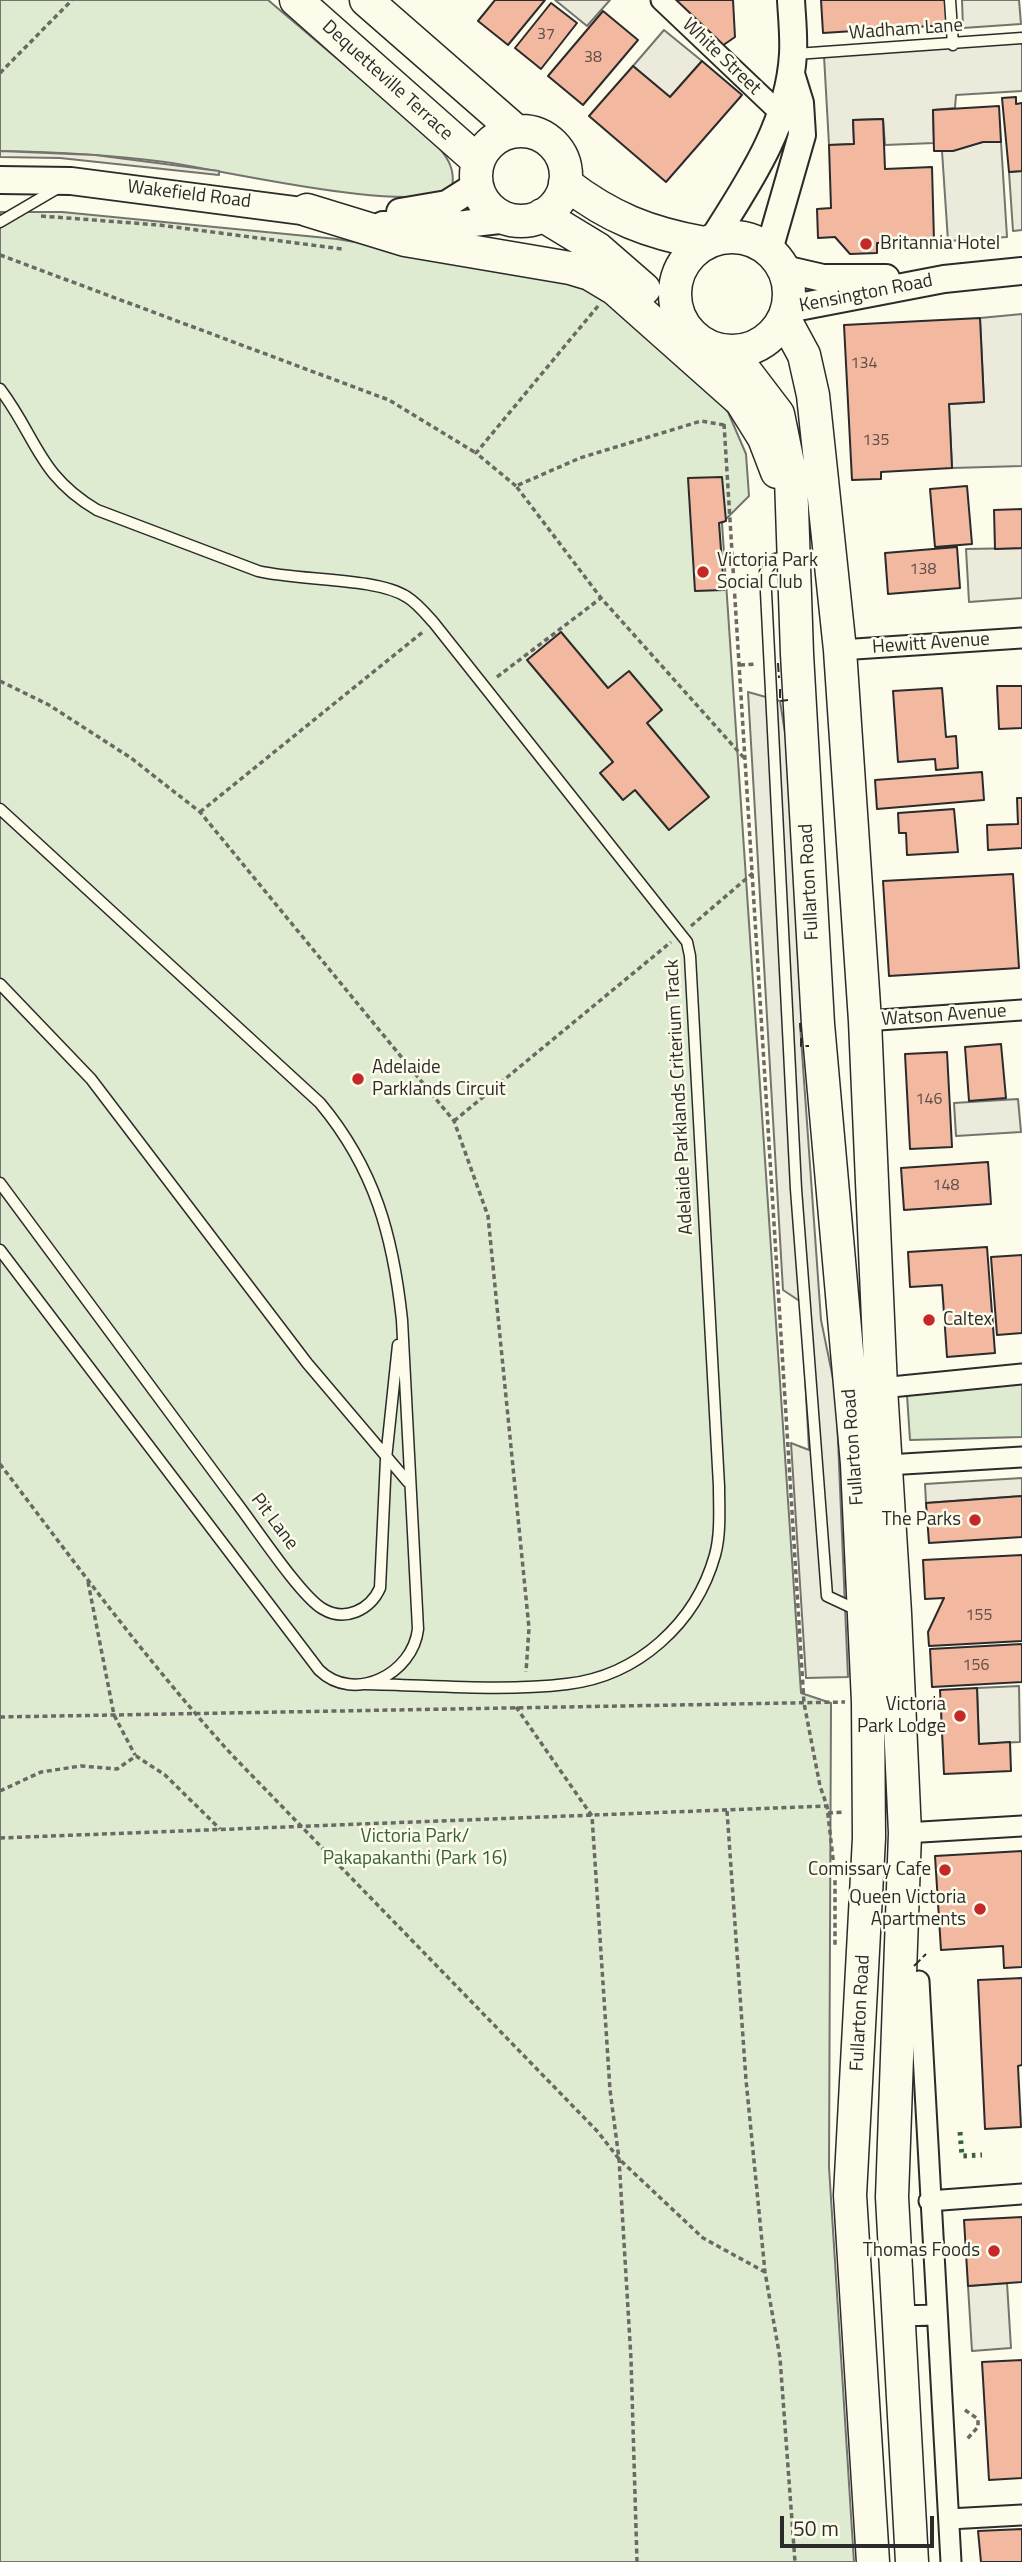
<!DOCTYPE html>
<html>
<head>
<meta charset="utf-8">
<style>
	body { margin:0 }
	#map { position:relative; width:1022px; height:2562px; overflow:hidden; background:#fdfbea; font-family:"Titillium Web",sans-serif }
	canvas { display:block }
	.scale { position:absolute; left:780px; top:2516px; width:154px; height:32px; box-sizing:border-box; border:4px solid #2b2b2b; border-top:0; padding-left:9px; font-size:21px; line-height:24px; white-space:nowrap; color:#2b2b2b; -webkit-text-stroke:5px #fdfbea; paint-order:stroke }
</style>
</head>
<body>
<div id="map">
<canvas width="1022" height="2562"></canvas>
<div class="scale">50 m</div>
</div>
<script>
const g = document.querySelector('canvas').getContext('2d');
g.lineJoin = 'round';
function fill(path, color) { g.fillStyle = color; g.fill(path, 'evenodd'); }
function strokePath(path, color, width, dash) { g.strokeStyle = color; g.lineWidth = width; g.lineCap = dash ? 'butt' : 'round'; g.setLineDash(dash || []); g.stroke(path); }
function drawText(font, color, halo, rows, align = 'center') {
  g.font = font + ' "Titillium Web",sans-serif'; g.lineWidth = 5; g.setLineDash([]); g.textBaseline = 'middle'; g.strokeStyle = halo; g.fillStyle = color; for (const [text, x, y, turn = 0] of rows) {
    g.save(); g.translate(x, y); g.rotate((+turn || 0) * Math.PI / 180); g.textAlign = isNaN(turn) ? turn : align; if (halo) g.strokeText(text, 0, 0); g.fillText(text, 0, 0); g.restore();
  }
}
const green = new Path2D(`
	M0 0H268L432 139C445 154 456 167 452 187 422 218 213 168 165 162 110 155 55 152 0 151Z
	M0 212H62L337 239 587 281 703 383 728 412 746 454 749 496 722 523 801 1693 831 1703 829 2167 854 2562H0Z
	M1022 1382V1437L910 1440 907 1395Z`);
const parking = new Path2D(`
	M555 0H610L587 26Z
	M962 0H1019L1021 24 963 28Z
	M664 30 702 61 670 97 633 66Z
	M1022 43V91L956 95 955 108 933 110 934 143 885 145 883 119 853 120 854 144 829 145 824 56Z
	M983 142H1001L1007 237 948 241 942 151Z
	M0 151 95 155 219 171V175L60 158 0 157Z
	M1022 171V230L1013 231 1009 172Z
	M1022 314V466L952 468 949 404 984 402 980 318Z
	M1022 548V598L969 602 966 549Z
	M748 692 780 701 786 739 803 1023 800 1024 801 1038 821 1320 836 1393 848 1677 806 1678 791 1443 809 1450 801 1302 783 1290Z
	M1018 1099 1021 1132 956 1136 954 1103Z
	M1022 1478V1496L926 1503 925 1484Z
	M1019 1686 1020 1742 979 1744 977 1688Z
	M1007 2283 1011 2348 972 2351 968 2286Z`);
const building = new Path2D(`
	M495 0H545L508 45 478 21Z
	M675 0H733L735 37 722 46Z
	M821 0H945L947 25 823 33Z
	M551 3 577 23 541 69 515 48Z
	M603 11 638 40 583 105 548 76Z
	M702 61 742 95 666 182 589 116 633 66 670 97Z
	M1016 97V104L1022 103V171L1009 172 1002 98Z
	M999 106 1001 142H983L953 151H934L933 110Z
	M883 119 885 169 932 167 934 241 877 243V253L850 254 835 237 818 238 817 209 831 208 829 145 854 144 853 120Z
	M980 318 984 402 949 404 952 468 881 472V479L852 480 844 325Z
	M722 477 726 521 719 523 724 590 695 591 688 478Z
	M967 486 972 544 935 547 930 489Z
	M1022 509V548L995 549 994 510Z
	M957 547 960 588 888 594 885 553Z
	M561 632 608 688 629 671 662 710 647 723 709 797 669 830 635 790 623 800 600 773 613 762 527 660Z
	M997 686H1022V728L999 729Z
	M942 688 946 737 956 736 958 768 936 770 935 759 898 762 893 691Z
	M982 772 984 800 877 809 875 780Z
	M1017 798H1022V848L988 850 987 825 1018 824Z
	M954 809 958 852 907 855 906 833H899L898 813Z
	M1013 874 1019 968 889 976 883 881Z
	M1001 1044 1006 1098 969 1101 965 1047Z
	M947 1052 952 1147 910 1149 905 1054Z
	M988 1162 991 1204 904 1210 901 1168Z
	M987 1247 995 1353 947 1357 942 1285 910 1287 908 1252Z
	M1022 1255V1333L997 1335 991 1257Z
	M1022 1496V1537L929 1543 926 1503Z
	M1022 1555V1641L929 1646 928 1632 944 1598 925 1599 923 1560Z
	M1022 1644V1682L932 1687 930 1649Z
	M977 1688 979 1744 1010 1742 1011 1771 944 1774 940 1690Z
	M1022 1851V1967L1004 1968 1003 1946 941 1950 935 1856Z
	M1022 1978V2065L1018 2066 1021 2127 985 2129 978 1980Z
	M1022 2217V2282L968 2286 964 2220Z
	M1022 2360V2478L989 2480 982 2362Z
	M1022 2529V2562H981L978 2531Z`);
const path = new Path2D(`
	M0 73 72 0
	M41 216 159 225 342 249
	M0 255 389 400 476 453
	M724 424 804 1703 820 1786 827 1806 835 1876V1947
	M724 425 701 421 580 458 516 486 601 598 745 759
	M516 486 476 453 598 306
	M740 665 756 664
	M497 677 601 598
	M0 681 49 705 131 758 200 812 454 1121 488 1216 529 1628 526 1672
	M200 812 424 631
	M691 926 754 872
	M454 1121 671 942
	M0 1464C75 1563 149 1664 233 1756L598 2132 619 2159 703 2238 765 2272
	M88 1582 114 1715 135 1755
	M516 1707 592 1816 610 2090 619 2159 631 2359 637 2562
	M0 1717 845 1702
	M0 1791 41 1772 81 1766 117 1769 136 1756 165 1775 220 1829
	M727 1811 746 2080 765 2272 780 2358 795 2562
	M828 1813 844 1812
	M0 1838 827 1806
	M965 2410 978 2419V2427L967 2439`);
const service = new Path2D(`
	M950 0 953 45
	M796 54 1022 38
	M0 222 58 188
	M0 389C37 438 38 475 97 510L258 571C298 581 376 577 407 597 417 603 426 614 434 623L687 942 690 956 719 1486C719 1508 721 1533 715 1555 696 1623 638 1676 567 1684 501 1692 431 1685 364 1684
	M790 557 775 559 765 572 796 1189 827 1596 857 1610
	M0 809 320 1103C375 1169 393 1236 402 1320L418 1629C413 1674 354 1704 319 1670L0 1250
	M0 984 91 1079 307 1363 408 1482
	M0 1183C78 1288 156 1393 233 1498 252 1522 300 1596 323 1609 345 1622 370 1610 380 1588L386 1459 398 1345`);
const minor = new Path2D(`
	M661 0 780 113
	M840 650 1022 638
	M865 1021 1022 1010
	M881 1388 1022 1374
	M887 1465 1022 1457
	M905 1833 1022 1826
	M919 1981 951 2562
	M929 2201 1022 2194
	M898 2316 936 2315
	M949 2519 1022 2515`);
const secondary = new Path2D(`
	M0 180 71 181 325 214
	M400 212 447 204 477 185
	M383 225 465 224 508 219
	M713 239C749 182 789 124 793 54 794 36 792 18 791 0
	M769 250 802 135 800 103 791 74
	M784 269 823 278H886
	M788 309 944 279 1022 271`);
const trunk = new Path2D(`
	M296 0 478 161
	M366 0 516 131
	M476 176a45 45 0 1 1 90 0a45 45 0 1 1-90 0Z
	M565 183C610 218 649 233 704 243
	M307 210 405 240 570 268 590 274 615 289 741 401 764 438 777 472
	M542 215 598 249 644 289
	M675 294a57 57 0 1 1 114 0a57 57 0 1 1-114 0Z
	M784 318 804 355 813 395 840 650 865 1021 881 1388 895 1613 905 1833 892 2197 912 2562
	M730 351 778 414 791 478 797 654 818 1024 857 1464 868 1702 869 1838 850 2195 873 2562`);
const hedge = new Path2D(`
	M960 2132 962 2156 982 2155`);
const fence = new Path2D(`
	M778 663 779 678
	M780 689V701L788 700
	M800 1023 801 1032
	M801 1038V1046H809
	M914 1966 926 1954`);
const markers = [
	[866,244,7,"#c62828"],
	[703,572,7,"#c62828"],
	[358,1079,7,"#c62828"],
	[929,1320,7,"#c62828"],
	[975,1520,7,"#c62828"],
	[960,1716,7,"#c62828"],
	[945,1870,7,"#c62828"],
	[980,1909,7,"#c62828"],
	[994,2251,7,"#c62828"]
];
const numberNames = [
	["37",546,35],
	["38",593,58],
	["134",864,364],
	["135",876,441],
	["138",923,570],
	["146",929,1100],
	["148",946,1186],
	["155",979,1616],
	["156",976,1666]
];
const streetNames = [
	["Wadham Lane",906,30,-4],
	["White Street",721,57,44],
	["Dequetteville Terrace",387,81,42],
	["Wakefield Road",189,195,7],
	["Kensington Road",866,294,-11],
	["Hewitt Avenue",931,644,-4],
	["Fullarton Road",810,882,-93],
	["Watson Avenue",944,1016,-4],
	["Adelaide Parklands Criterium Track",680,1097,-93],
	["Fullarton Road",854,1447,-94],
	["Pit Lane",274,1522,53],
	["Fullarton Road",861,2013,-87]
];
const poiNames = [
	["Britannia Hotel",880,244,"left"],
	["Victoria Park",717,561,"left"],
	["Social Club",717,583,"left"],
	["Adelaide",372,1068,"left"],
	["Parklands Circuit",372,1090,"left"],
	["Caltex",943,1320,"left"],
	["The Parks",961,1520],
	["Victoria",946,1705],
	["Park Lodge",946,1727],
	["Comissary Cafe",931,1870],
	["Queen Victoria",966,1898],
	["Apartments",966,1920],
	["Thomas Foods",980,2251]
];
const parkNames = [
	["Victoria Park/",415,1837],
	["Pakapakanthi (Park 16)",415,1859]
];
fill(green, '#deebd1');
strokePath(green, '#74746e', 2);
fill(parking, '#eceadb');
strokePath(parking, '#74746e', 2);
fill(building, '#f2b8a0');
strokePath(building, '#2b2b2b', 2);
strokePath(service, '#2b2b2b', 13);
strokePath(minor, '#2b2b2b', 23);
strokePath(secondary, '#2b2b2b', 30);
strokePath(trunk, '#2b2b2b', 35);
strokePath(path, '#6a6964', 3.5, [5, 3.5]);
strokePath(service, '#fdfbea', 10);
strokePath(minor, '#fdfbea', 19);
strokePath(secondary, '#fdfbea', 26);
strokePath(trunk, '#fdfbea', 32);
strokePath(hedge, '#34623c', 5, [3.5, 5]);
strokePath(fence, '#2b2b2b', 2, [9, 3.5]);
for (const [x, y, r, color] of markers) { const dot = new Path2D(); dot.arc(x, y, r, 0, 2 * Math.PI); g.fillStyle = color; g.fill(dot); strokePath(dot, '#fdfbea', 2.5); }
drawText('16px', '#5d4e48', null, numberNames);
drawText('19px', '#2b2b2b', '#fdfbea', streetNames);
drawText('19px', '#2b2b2b', '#fdfbea', poiNames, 'right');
drawText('19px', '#34623c', '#fdfbea', parkNames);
</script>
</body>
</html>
